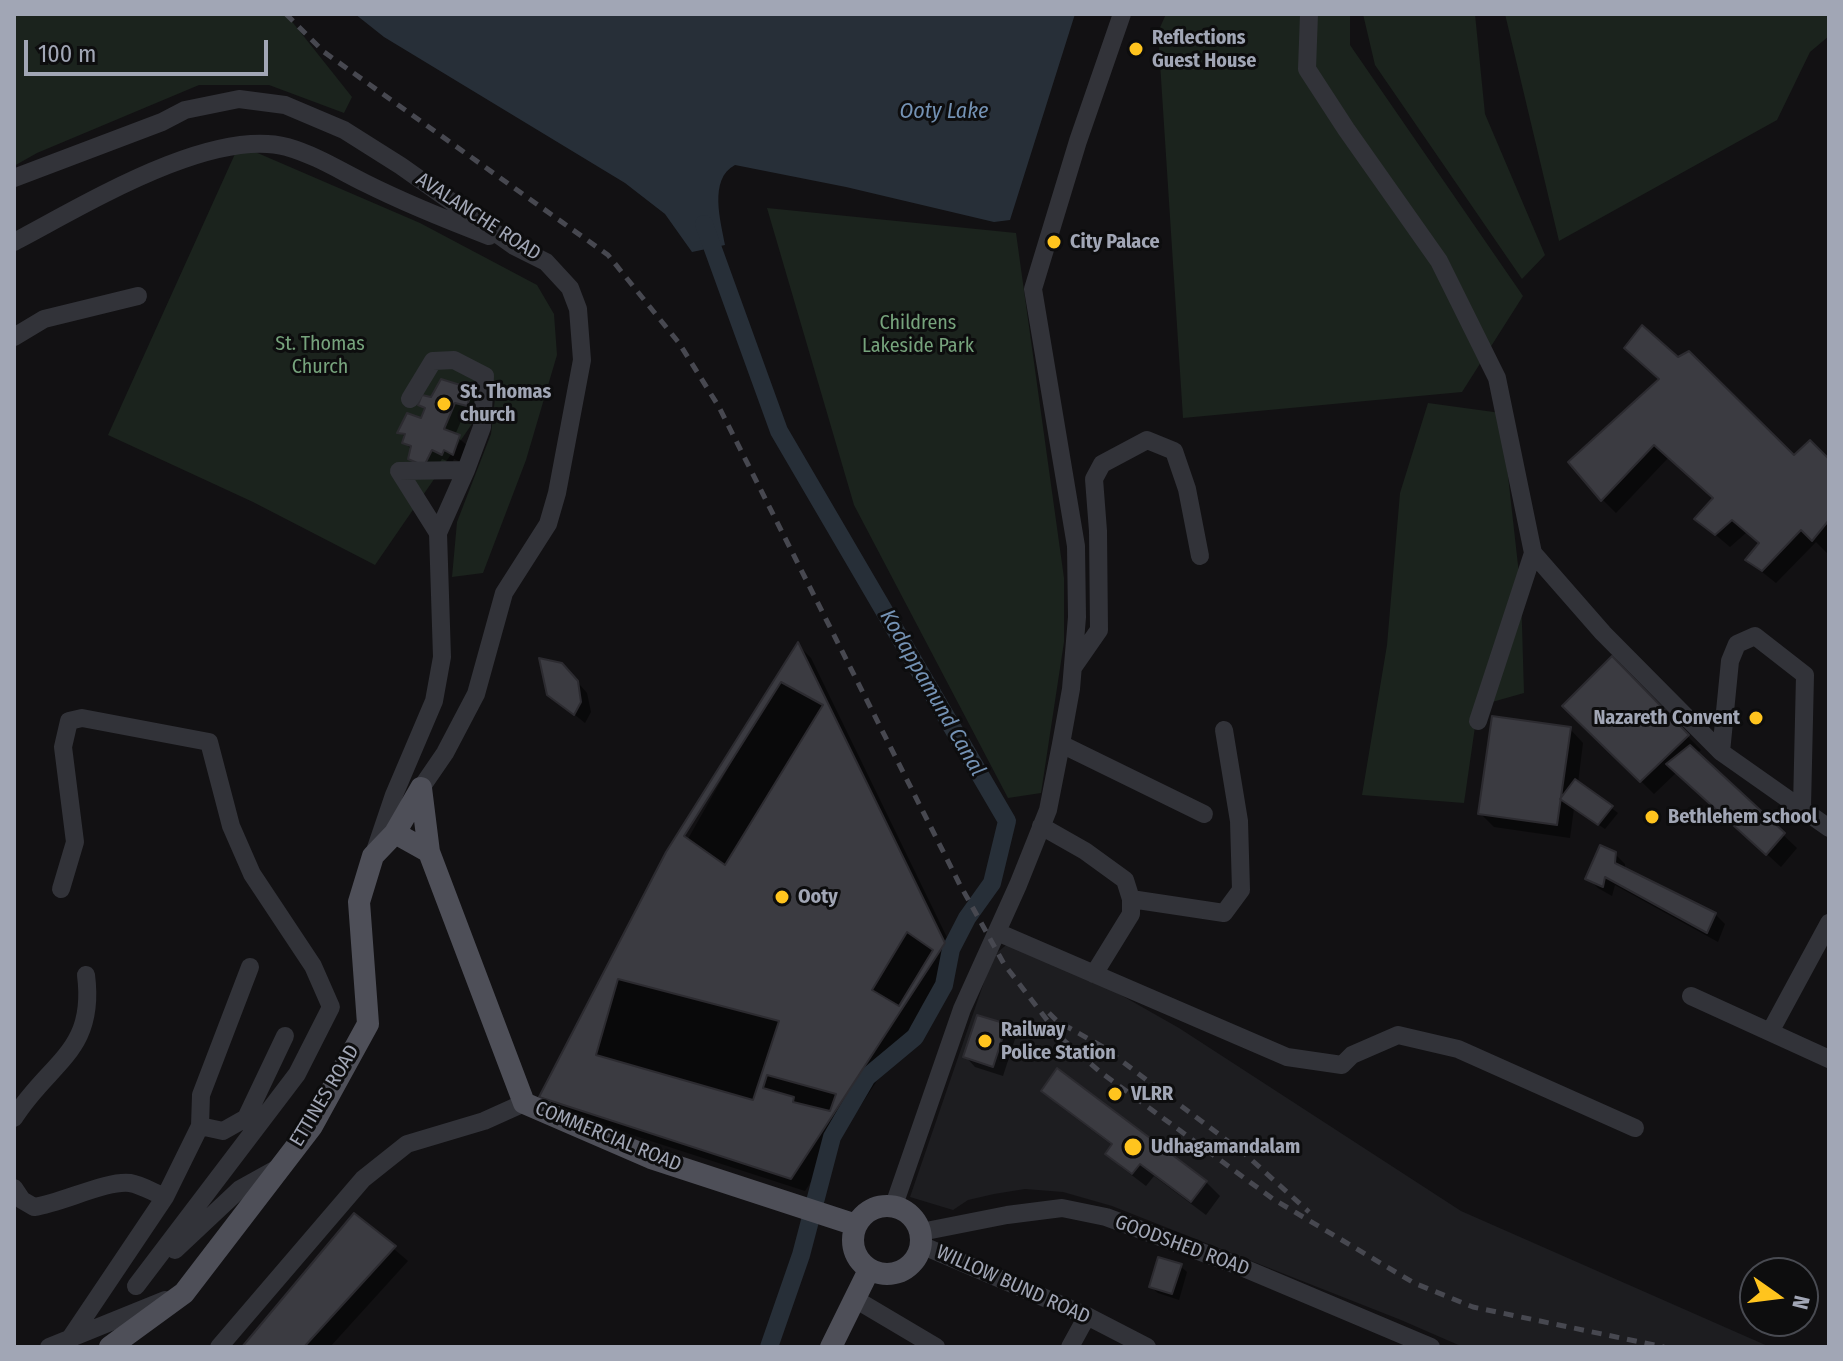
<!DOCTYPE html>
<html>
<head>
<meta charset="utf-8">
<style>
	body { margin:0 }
	#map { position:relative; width:1843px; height:1361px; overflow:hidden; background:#121113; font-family:"Fira Sans Condensed",sans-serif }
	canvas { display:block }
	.frame { position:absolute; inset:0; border:16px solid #a1a6b5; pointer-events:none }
	.north { position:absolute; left:1739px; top:1257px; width:80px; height:80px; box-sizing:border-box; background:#0d0d0e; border:2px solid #484a51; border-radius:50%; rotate:104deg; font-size:22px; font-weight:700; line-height:32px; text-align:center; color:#a1a6b5 }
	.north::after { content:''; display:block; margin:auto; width:28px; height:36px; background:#ffc41e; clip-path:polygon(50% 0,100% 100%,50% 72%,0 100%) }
	.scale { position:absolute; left:24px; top:40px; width:244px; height:36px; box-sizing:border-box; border:4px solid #a1a6b5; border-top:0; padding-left:10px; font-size:24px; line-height:28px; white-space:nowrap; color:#a1a6b5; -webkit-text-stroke:6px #0d0d0e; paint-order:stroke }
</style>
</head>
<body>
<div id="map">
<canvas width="1843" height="1361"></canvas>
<div class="frame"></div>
<div class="north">N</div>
<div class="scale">100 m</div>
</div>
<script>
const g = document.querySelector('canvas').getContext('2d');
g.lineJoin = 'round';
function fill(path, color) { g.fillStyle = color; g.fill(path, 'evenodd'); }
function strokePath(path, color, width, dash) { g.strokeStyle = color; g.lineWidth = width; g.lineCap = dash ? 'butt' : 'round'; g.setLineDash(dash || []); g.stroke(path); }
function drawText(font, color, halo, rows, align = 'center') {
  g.font = font + ' "Fira Sans Condensed",sans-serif'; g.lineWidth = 6; g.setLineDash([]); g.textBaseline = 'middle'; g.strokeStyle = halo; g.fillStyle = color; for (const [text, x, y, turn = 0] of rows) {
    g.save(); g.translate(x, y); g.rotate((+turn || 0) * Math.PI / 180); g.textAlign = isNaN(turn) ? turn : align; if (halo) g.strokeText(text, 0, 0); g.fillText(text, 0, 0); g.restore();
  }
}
const built = new Path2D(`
	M1017 936 1179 1028 1461 1211 1770 1347H1463L1401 1320 1112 1206 1063 1192 1025 1189 994 1194 968 1200 953 1210 910 1197 993 956Z`);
const green = new Path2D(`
	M14 14H286L352 97 344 113 269 85H199L37 153 14 166Z
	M1166 14H1350V45L1523 296 1462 392 1183 418 1158 32Z
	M1363 14H1475L1485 114 1545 255 1522 279 1375 65Z
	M1505 14H1829V36L1810 52 1777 120 1559 241Z
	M239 145 420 223 537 285 554 314 557 355 526 460 483 573 452 577 457 522 491 434 496 389 375 565 253 502 108 435Z
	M767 208 1016 233 1064 578V642L1041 793 1008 798 854 505Z
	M1428 403 1501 413 1521 592 1524 693 1478 706 1464 803 1362 795 1387 645 1400 493Z`);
const water = new Path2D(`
	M355 14H1075L1010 220 994 222 846 187 735 165C708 179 721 222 725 245L692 252 665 214 625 183 384 37Z`);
const shadow = new Path2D(`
	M1661 380 1794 458 1829 461 1827 553 1816 542 1776 583 1747 560 1761 544 1747 532 1730 547 1697 519 1715 498 1669 457 1616 513 1603 500 1571 462Z
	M442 382 472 391 482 401 477 415 465 412 455 435 469 447 463 463 454 459 452 463 442 459 434 474 420 468 410 458 412 450 404 442 406 438 400 432 422 420 426 411 420 405 432 399Z
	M798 645 811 658 957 958 805 1191 555 1110 542 1096Z
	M1612 659 1701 750 1697 754 1797 848 1781 867 1677 772 1654 794 1565 706Z
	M572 676 587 693 591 712 585 723 549 694Z
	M1570 729 1583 743 1578 783 1618 813 1605 829 1574 808 1570 838 1494 827 1480 813Z
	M1615 854 1625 864V870L1715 914 1725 924 1718 942 1615 885 1612 896 1598 888 1588 878Z
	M1006 1026 1016 1036 1003 1076 975 1067 965 1056Z
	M1057 1071 1206 1182 1220 1196 1206 1215 1154 1176 1146 1186 1121 1167 1108 1154 1113 1146 1057 1104 1043 1091Z
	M354 1215 408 1261 330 1347H242Z
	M1180 1266 1187 1272 1179 1300 1158 1293 1151 1287Z`);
const canal = new Path2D(`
	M704 224 779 431 1007 821 992 883 967 918 951 949 944 985 930 1010 915 1037 867 1077 832 1137 801 1255 769 1347`);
const building = new Path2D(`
	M1642 325 1678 357 1689 351 1794 455 1810 440 1829 459V520L1812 541 1801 530 1762 571 1745 560 1759 543 1732 520 1715 535 1694 519 1713 498 1654 445 1601 501 1568 462 1659 379 1624 348Z
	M441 379 473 389 467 406 455 403 444 429 460 435 453 455 444 450 442 455 432 450 424 466 408 459 411 446 402 443 405 434 397 433 407 413 421 418 425 408 418 405 422 395 431 397Z
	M798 642 945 943 791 1179 539 1097 666 852Z
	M1612 656 1689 735 1640 782 1562 706Z
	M539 658 562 663 578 681 581 702 574 715 547 695Z
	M781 682 823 705 725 865 684 836Z
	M1492 716 1571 727 1557 825 1478 814Z
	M1690 745 1785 833 1766 855 1666 764Z
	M1575 779 1613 806 1598 825 1560 799Z
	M1600 845 1616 852 1615 863 1716 913 1707 933 1605 877 1603 887 1585 879Z
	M907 932 933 950 899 1006 872 990Z
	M618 979 779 1021 753 1100 596 1055Z
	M977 1015 1007 1024 993 1067 963 1057Z
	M1057 1068 1207 1181 1191 1202 1140 1164 1132 1174 1105 1154 1112 1144 1041 1091Z
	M767 1075 836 1094 830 1111 793 1102 794 1097 763 1088Z
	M354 1213 396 1246 304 1347H242Z
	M1158 1257 1182 1264 1172 1294 1149 1287Z`);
const minor = new Path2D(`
	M1309 14 1307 69 1346 129 1439 261 1497 378 1533 553 1603 633 1721 752 1829 828
	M14 178 162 122 185 110 239 99 285 105 344 130 401 166 514 246 546 262 570 288 578 309 582 360 557 493 548 524 504 593 476 694 445 753 421 788
	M14 242C83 206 210 127 287 147 315 155 339 170 365 183 405 203 447 220 489 236
	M14 337 44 319 138 296
	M438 533 466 470
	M1074 666 1099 630 1098 531 1094 479 1102 464 1147 440 1174 451 1187 489 1200 556
	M1478 721 1533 553
	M1061 744 1204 814
	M1721 752 1730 661 1737 644 1755 636 1805 675 1802 807
	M1041 826 1085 851 1125 880 1131 899V914L1094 974
	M374 854 394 795 434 701 442 657 438 533 399 471 466 470 482 427 485 376 454 360 433 361 410 399
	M61 889 75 842 63 747 69 721 82 718 209 742 231 826 252 874 313 966 331 1007 297 1074 136 1286
	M1131 899 1224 913 1241 890 1239 821 1224 730
	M997 932 1287 1057 1342 1065 1352 1055 1398 1035 1458 1049 1635 1128
	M1691 996 1829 1059
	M1770 1032 1829 923
	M14 1118C49 1062 96 1052 86 975
	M200 1126 223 1131 246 1118 285 1036
	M14 1188 22 1200 34 1207C62 1203 107 1180 130 1183 142 1185 154 1193 165 1197
	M894 1205 962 1009 1018 885 1048 810 1061 744 1071 689 1077 617 1076 546 1033 289 1078 141 1122 14
	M921 1232 1007 1215 1062 1208 1106 1217 1239 1266 1431 1347
	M921 1245 1087 1316 1147 1347
	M175 1250 240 1189 276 1169
	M855 1299 936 1347
	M71 1337 165 1197 200 1126 201 1095 250 967
	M49 1347 165 1300
	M219 1347 363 1179 407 1144 484 1121 524 1103
	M1070 1347 1087 1316`);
const major = new Path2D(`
	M421 788 429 852 395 833Z
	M429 852 524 1103 651 1158 856 1225
	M853 1240a34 34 0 1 1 68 0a34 34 0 1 1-68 0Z
	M110 1347 184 1293 312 1126 368 1024 359 902 373 856 395 833
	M831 1347 869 1270`);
const rail = new Path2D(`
	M286 14 324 52 608 255 679 343 719 407 959 883 1004 964 1060 1037 1099 1071 1273 1199 1414 1283 1473 1307 1664 1347
	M1049 1013 1057 1021 1103 1047 1245 1154 1309 1212`);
const markers = [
	[1136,49,8,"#ffc41e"],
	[1054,242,8,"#ffc41e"],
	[444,404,8,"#ffc41e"],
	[1756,718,8,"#ffc41e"],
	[1652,817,8,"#ffc41e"],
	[782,897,8,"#ffc41e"],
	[985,1041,8,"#ffc41e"],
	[1115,1094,8,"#ffc41e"],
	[1133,1147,10,"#ffc41e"]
];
const poiNames = [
	["Reflections",1152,38],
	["Guest House",1152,61],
	["City Palace",1070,242],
	["St. Thomas",460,392],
	["church",460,415],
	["Nazareth Convent",1740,718,"right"],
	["Bethlehem school",1668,817],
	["Ooty",798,897],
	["Railway",1001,1030],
	["Police Station",1001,1053],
	["VLRR",1131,1094],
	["Udhagamandalam",1151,1147]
];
const streetNames = [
	["AVALANCHE ROAD",478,217,33],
	["ETTINES ROAD",325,1096,-59],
	["COMMERCIAL ROAD",608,1137,22],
	["GOODSHED ROAD",1182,1246,20],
	["WILLOW BUND ROAD",1013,1285,24]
];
const parkNames = [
	["Childrens",918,323],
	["Lakeside Park",918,346],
	["St. Thomas",320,344],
	["Church",320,367]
];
const waterNames = [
	["Ooty Lake",944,112],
	["Kodappamund Canal",932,693,60]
];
fill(built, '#1d1d20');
fill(green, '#1b231d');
fill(water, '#272f38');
fill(shadow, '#0007');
strokePath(canal, '#272f38', 18);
fill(building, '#3b3b41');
strokePath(building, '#2c2b30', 2);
strokePath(minor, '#323339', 18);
strokePath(major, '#4e4f58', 22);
strokePath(rail, '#474850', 5, [10, 8]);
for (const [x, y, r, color] of markers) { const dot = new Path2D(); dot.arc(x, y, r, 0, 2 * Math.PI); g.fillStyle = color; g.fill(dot); strokePath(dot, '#0d0d0e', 3); }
drawText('bold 20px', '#a1a6b5', '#0d0d0e', poiNames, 'left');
drawText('20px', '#a1a6b5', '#0d0d0e', streetNames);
drawText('20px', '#76a37c', '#0d0d0e', parkNames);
drawText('italic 22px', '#7492b4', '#0d0d0e', waterNames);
</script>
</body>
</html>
